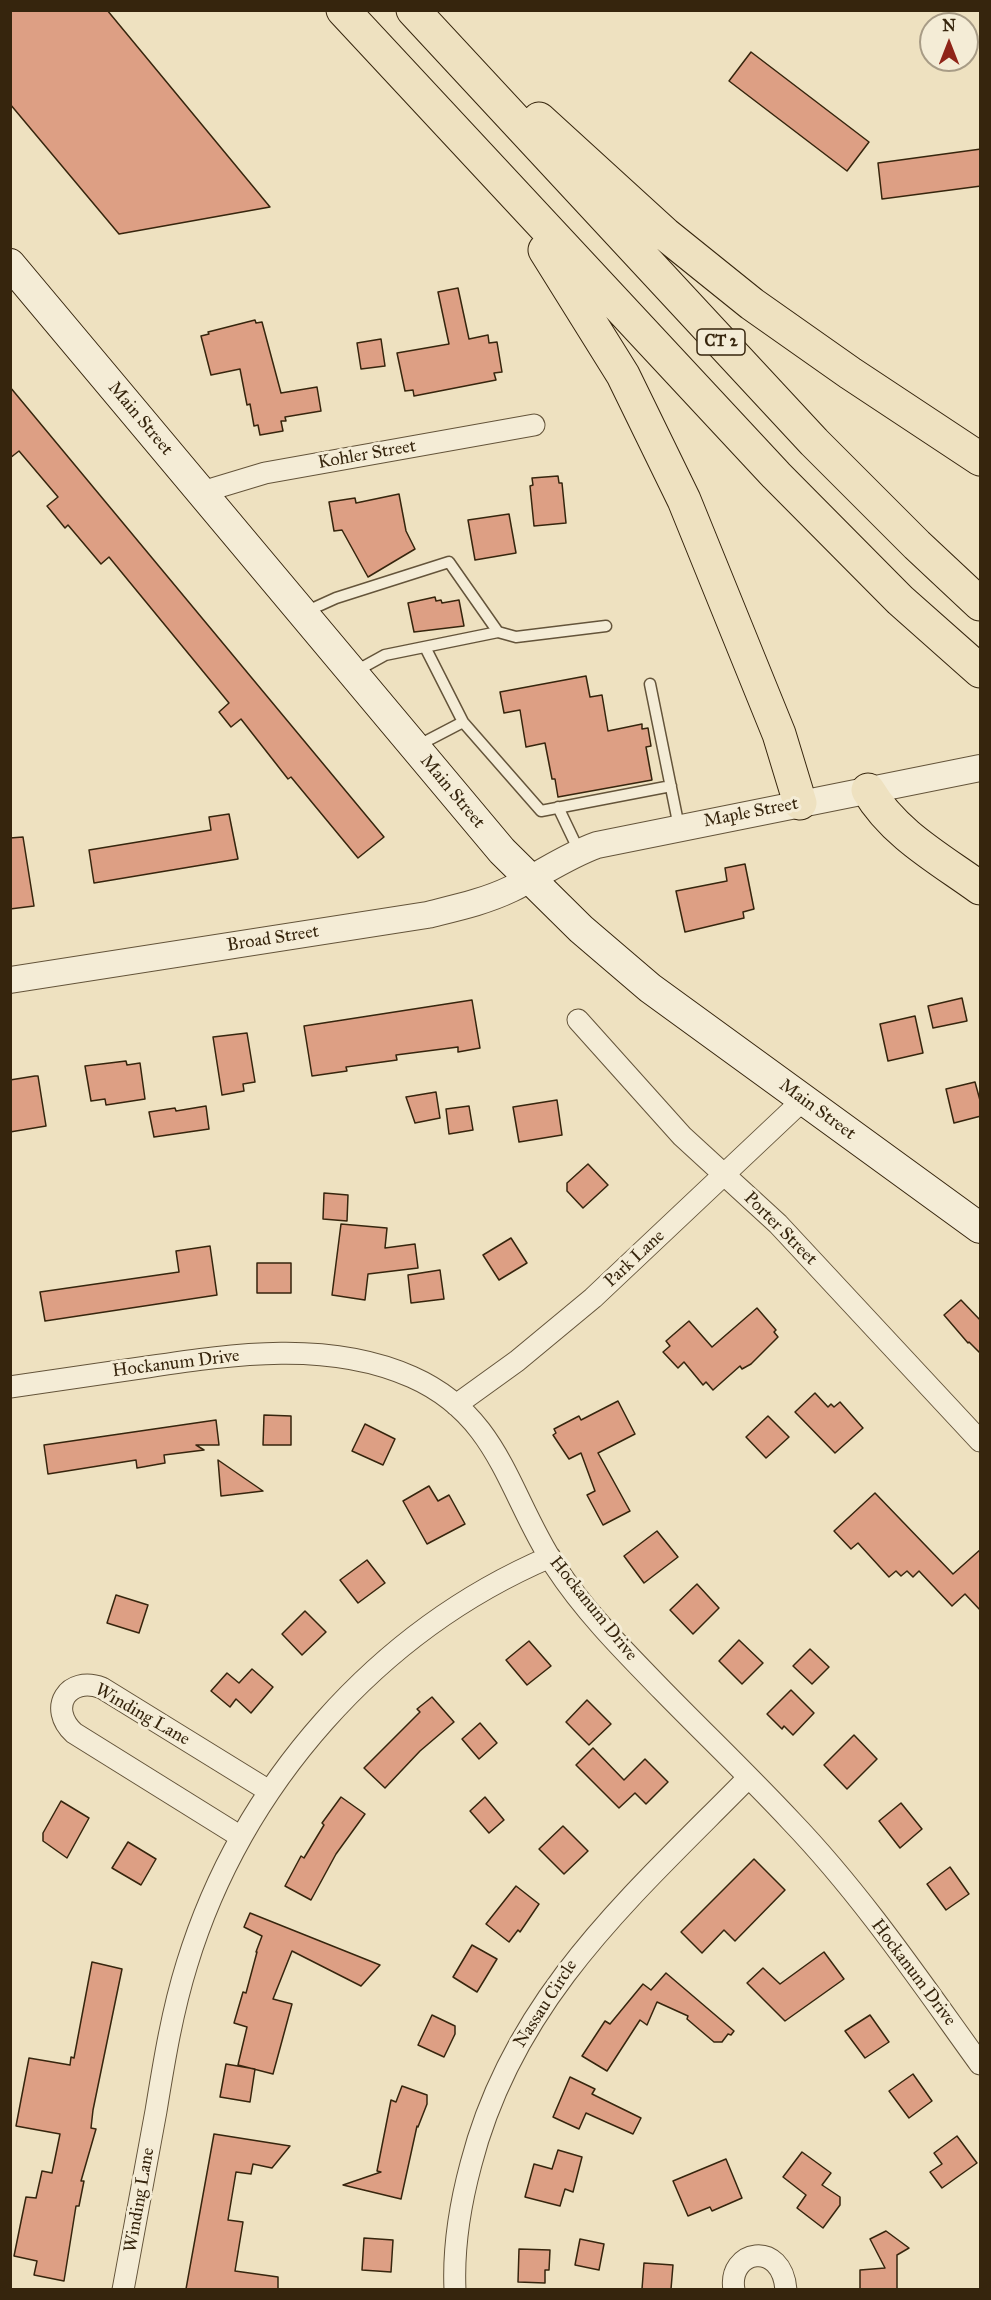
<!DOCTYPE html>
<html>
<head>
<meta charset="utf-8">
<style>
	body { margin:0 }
	#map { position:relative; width:991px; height:2300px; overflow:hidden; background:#eee1c0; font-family:"IM FELL Great Primer",serif }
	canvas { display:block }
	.frame { position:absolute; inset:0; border:12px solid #36250d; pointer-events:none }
	.north { position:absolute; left:919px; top:12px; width:60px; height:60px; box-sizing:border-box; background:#f4ecd6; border:2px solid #a89c86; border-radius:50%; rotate:0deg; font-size:16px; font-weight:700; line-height:24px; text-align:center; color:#36250d }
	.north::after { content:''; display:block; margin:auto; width:21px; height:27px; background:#8f2418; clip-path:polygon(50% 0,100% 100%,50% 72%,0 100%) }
</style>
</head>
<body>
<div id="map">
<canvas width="991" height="2300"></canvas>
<div class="frame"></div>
<div class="north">N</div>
</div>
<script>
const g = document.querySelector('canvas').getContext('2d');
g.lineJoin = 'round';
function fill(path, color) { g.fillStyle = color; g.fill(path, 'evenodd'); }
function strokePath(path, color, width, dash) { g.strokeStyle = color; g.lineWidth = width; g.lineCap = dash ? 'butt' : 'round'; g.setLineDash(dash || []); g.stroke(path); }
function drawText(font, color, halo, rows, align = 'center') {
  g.font = font + ' "IM FELL Great Primer",serif'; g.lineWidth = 6; g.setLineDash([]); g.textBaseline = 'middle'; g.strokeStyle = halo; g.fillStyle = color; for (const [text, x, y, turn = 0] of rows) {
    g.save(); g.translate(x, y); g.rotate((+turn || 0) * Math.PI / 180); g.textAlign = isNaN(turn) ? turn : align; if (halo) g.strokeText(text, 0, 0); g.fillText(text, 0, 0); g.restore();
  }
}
const building = new Path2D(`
	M10 10H107L270 207 119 234 10 104Z
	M751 52 869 142 847 171 729 81Z
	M981 149V186L882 199 878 163Z
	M458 288 469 339 488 335 489 343 497 342 502 372 494 373 496 380 414 396 413 390 405 391 397 353 449 344 438 292Z
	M255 320 256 323 262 322 281 393 317 387 321 411 285 417 286 421H281L283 431 260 435 258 425 254 426 250 404 247 405 240 369 211 375 201 336 209 334 208 332Z
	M381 339 385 366 361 369 357 343Z
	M10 387 384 837 358 858 291 777 288 779 241 719 231 727 219 712 229 703 109 557 101 564 68 525 65 528 47 506 58 497 19 451 10 458Z
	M558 476 559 483H562L566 523 534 526 530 486 533 485 532 478Z
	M399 494 406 531 415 549 368 577 342 530 334 531 329 502 355 498 356 503Z
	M509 514 516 553 475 560 468 520Z
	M435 597 436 601 441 600 442 603 459 600 464 626 414 632 408 603Z
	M586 676 590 697 602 695 608 731 642 724V729L648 728 651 746 646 747 652 780 558 797 555 779H552L545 743 526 747 520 710 504 713 500 692Z
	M229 814 238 859 94 883 89 850 211 830 209 817Z
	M23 837 34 906 10 909V838Z
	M745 864 754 909 743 912 744 918 685 932 676 891 727 881 725 868Z
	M962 998 967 1021 933 1028 928 1006Z
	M472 1000 480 1048 458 1052V1047L396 1055 397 1060 346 1067 347 1071 312 1076 304 1026Z
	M915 1016 923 1053 888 1061 880 1024Z
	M247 1033 255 1082 243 1084 244 1091 222 1095 213 1037Z
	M126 1061 127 1065 140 1063 145 1099 106 1105 105 1099 91 1101 85 1066Z
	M35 1076H38L46 1126 10 1132V1080Z
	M975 1082 981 1104V1116L954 1123 946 1089Z
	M436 1092 440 1118 415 1123 406 1097Z
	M557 1100 562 1135 519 1142 513 1107Z
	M206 1106 209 1129 154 1137 149 1112 175 1108 176 1111Z
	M469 1106 473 1130 449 1134 446 1109Z
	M588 1164 608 1185 583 1208 567 1191V1183Z
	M324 1193 348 1195 347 1221 323 1219Z
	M341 1224 387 1228 385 1248 415 1244 418 1268 368 1274 365 1300 332 1295Z
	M511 1238 527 1263 499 1280 483 1255Z
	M210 1246 217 1295 45 1321 40 1292 179 1272 176 1251Z
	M257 1263H291V1293H257Z
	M440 1270 444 1299 411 1303 408 1275Z
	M961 1300 981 1321V1354L969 1342 968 1343 944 1315Z
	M757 1308 776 1330 774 1332 778 1337 751 1364 742 1369 740 1366 713 1390 706 1382 703 1385 684 1362 678 1368 663 1352 670 1346 666 1341 689 1321 712 1347Z
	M815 1393 828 1407 831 1404 834 1407 840 1402 863 1428 835 1453 795 1412Z
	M618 1401 635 1434 598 1453 630 1511 603 1525 587 1495 595 1491 581 1453 569 1459 553 1435 556 1433 554 1429 579 1416 581 1420Z
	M264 1415 291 1416V1445H263Z
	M768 1416 789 1437 766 1458 746 1437Z
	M216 1420 219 1445H196L204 1450 164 1455 165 1463 137 1468 136 1460 48 1474 44 1445Z
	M365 1424 395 1439 383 1465 352 1451Z
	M218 1460 263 1491 221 1496Z
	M429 1486 438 1501 449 1495 465 1524 427 1544 403 1501Z
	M875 1493 953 1574 981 1549V1611L965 1594 952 1606 919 1571 913 1577 907 1571 901 1576 896 1571 889 1577 858 1543 851 1549 834 1531Z
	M657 1531 678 1557 644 1583 624 1556Z
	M367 1560 385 1583 358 1603 340 1580Z
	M697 1584 719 1608 693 1634 670 1610Z
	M116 1595 148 1605 139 1633 107 1623Z
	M305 1611 326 1632 302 1655 282 1634Z
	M739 1640 763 1663 742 1684 719 1661Z
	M529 1641 551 1666 527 1685 506 1660Z
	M810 1649 829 1667 812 1684 793 1666Z
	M252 1669 273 1687 251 1713 236 1699 230 1707 211 1691 227 1673 239 1683Z
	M791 1690 814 1713 793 1735 784 1726 782 1729 767 1714Z
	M432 1697 454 1722 420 1751 385 1788 364 1768 420 1712 417 1709Z
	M587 1700 611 1724 589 1745 566 1722Z
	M480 1723 497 1743 479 1759 462 1739Z
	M854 1735 877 1759 847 1789 824 1765Z
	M593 1748 624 1780 645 1759 668 1782 646 1804 635 1793 619 1808 576 1765Z
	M341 1797 365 1814 336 1854 311 1900 285 1886 301 1856 304 1858 324 1825 322 1823Z
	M485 1797 504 1820 489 1833 470 1811Z
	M61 1801 89 1818 67 1858 43 1841V1833Z
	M901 1803 922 1829 900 1848 879 1821Z
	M563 1826 588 1851 564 1874 539 1849Z
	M128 1842 156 1859 141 1885 112 1868Z
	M754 1859 785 1890 735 1941 724 1930 702 1953 681 1932Z
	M950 1867 969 1894 946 1910 927 1884Z
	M516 1886 539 1904 520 1932 518 1930 509 1942 486 1924Z
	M250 1913 380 1965 361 1986 292 1951 273 1999 292 2004 273 2074 238 2065 247 2027 234 2023 243 1992 246 1993 257 1952H256L262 1936 244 1927Z
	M472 1945 497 1959 477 1992 453 1977Z
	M824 1952 844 1979 785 2021 747 1983 763 1968 780 1984Z
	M92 1962 122 1969 93 2110 91 2128 96 2129 81 2181H84L79 2206H76L64 2281 34 2275 37 2261 14 2256 26 2197 36 2198 42 2171 52 2173 60 2134 16 2126 29 2058 70 2065 71 2057 74 2058Z
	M666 1973 734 2031 731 2035 728 2034 722 2042H714L687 2019 688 2016 657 2002 647 2025 640 2020 607 2071 582 2056 605 2021 610 2024 643 1984 651 1990Z
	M432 2015 455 2026V2034L444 2057 418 2045Z
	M870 2015 889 2042 865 2058 845 2031Z
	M226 2064 255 2069 250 2102 220 2097Z
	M913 2074 932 2101 909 2118 889 2091Z
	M570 2077 595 2089 592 2094 641 2118 633 2134 586 2113 579 2129 553 2117Z
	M402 2086 427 2095V2104L418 2127 417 2126 401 2199 343 2185 381 2172 377 2171 391 2100 396 2102Z
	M214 2134 290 2146 272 2168 253 2164 251 2174 236 2172 228 2220 243 2222 235 2271 278 2277V2289H186Z
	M957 2136 977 2163 942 2188 930 2172 942 2164 934 2153Z
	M558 2150 582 2157 573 2192 565 2189 560 2206 525 2197 534 2164 552 2169Z
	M802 2152 831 2173 822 2185 840 2197V2205L823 2228 797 2208 806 2195 783 2177Z
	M726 2159 742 2198 712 2211 710 2207 688 2216 673 2181Z
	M886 2231 909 2248 897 2255V2289H860V2270L885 2268 870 2239Z
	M364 2238 393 2240 391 2272 362 2270Z
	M580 2239 604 2244 599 2270 575 2265Z
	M519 2249 550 2250 549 2270H545V2283L518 2282Z
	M644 2263 673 2265 671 2289H642Z`);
const service = new Path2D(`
	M305 612 336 598 449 562 498 632 516 637 606 626
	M425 647 463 722
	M356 671 385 655 498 632
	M650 684 679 827
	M417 746 463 722 541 811 671 786
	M558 807 579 851`);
const minor = new Path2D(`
	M202 492 265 473 534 425
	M578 1020 682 1136 778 1224 980 1441
	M10 1387C56 1380 101 1374 147 1367 234 1354 329 1340 412 1377 500 1416 508 1494 555 1566 585 1612 624 1651 662 1690 705 1734 749 1776 791 1821 862 1895 920 1981 980 2064
	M456 1405 517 1361 593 1298 803 1100
	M241 1837 74 1733C47 1708 68 1675 102 1688L269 1791
	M123 2290C134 2230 145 2170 156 2111 164 2062 172 2012 187 1964 242 1785 377 1631 550 1557
	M455 2290C453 2247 460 2205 471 2164 514 1997 633 1895 748 1778
	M734 2290C727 2250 782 2239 786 2290`);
const tertiary = new Path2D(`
	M10 980 427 915C455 908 484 902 511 889 540 875 566 856 597 845L980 768`);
const secondary = new Path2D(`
	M10 264 502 851 581 929 650 988 980 1228`);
const motorway = new Path2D(`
	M343 10 776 475 900 600 980 671
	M413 10 814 442 917 545 980 604
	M539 119 665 234 752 304 850 373 980 459
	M545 250 623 375 684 500 779 734 800 803
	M868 790C894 834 940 859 980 888`);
const shields = [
	[721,342,48]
];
const shieldNames = [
	["CT 2",721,342]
];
const streetNames = [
	["Main Street",140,419,50],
	["Kohler Street",367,455,-10],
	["Main Street",452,792,50],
	["Maple Street",751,813,-11],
	["Broad Street",273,939,-9],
	["Main Street",817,1110,36],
	["Porter Street",780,1229,45],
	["Park Lane",635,1259,-43],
	["Hockanum Drive",176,1364,-7],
	["Hockanum Drive",593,1609,51],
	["Winding Lane",142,1715,30],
	["Hockanum Drive",913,1973,53],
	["Nassau Circle",546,2004,-57],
	["Winding Lane",140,2200,-80]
];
fill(building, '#dd9f84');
strokePath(building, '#36250d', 1.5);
strokePath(service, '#64543a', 13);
strokePath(minor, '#64543a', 23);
strokePath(tertiary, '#64543a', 28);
strokePath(secondary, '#36250d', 32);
strokePath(motorway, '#36250d', 35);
strokePath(service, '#f4ecd6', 10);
strokePath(minor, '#f4ecd6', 21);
strokePath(tertiary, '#f4ecd6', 26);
strokePath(secondary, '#f4ecd6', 30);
strokePath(motorway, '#eee1c0', 33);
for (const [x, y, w] of shields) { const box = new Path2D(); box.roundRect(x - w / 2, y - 13, w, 26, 4.5); g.fillStyle = '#f4ecd6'; g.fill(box); strokePath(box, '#36250d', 1.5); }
drawText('bold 16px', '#36250d', null, shieldNames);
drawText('18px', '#36250d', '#f4ecd6', streetNames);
</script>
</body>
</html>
